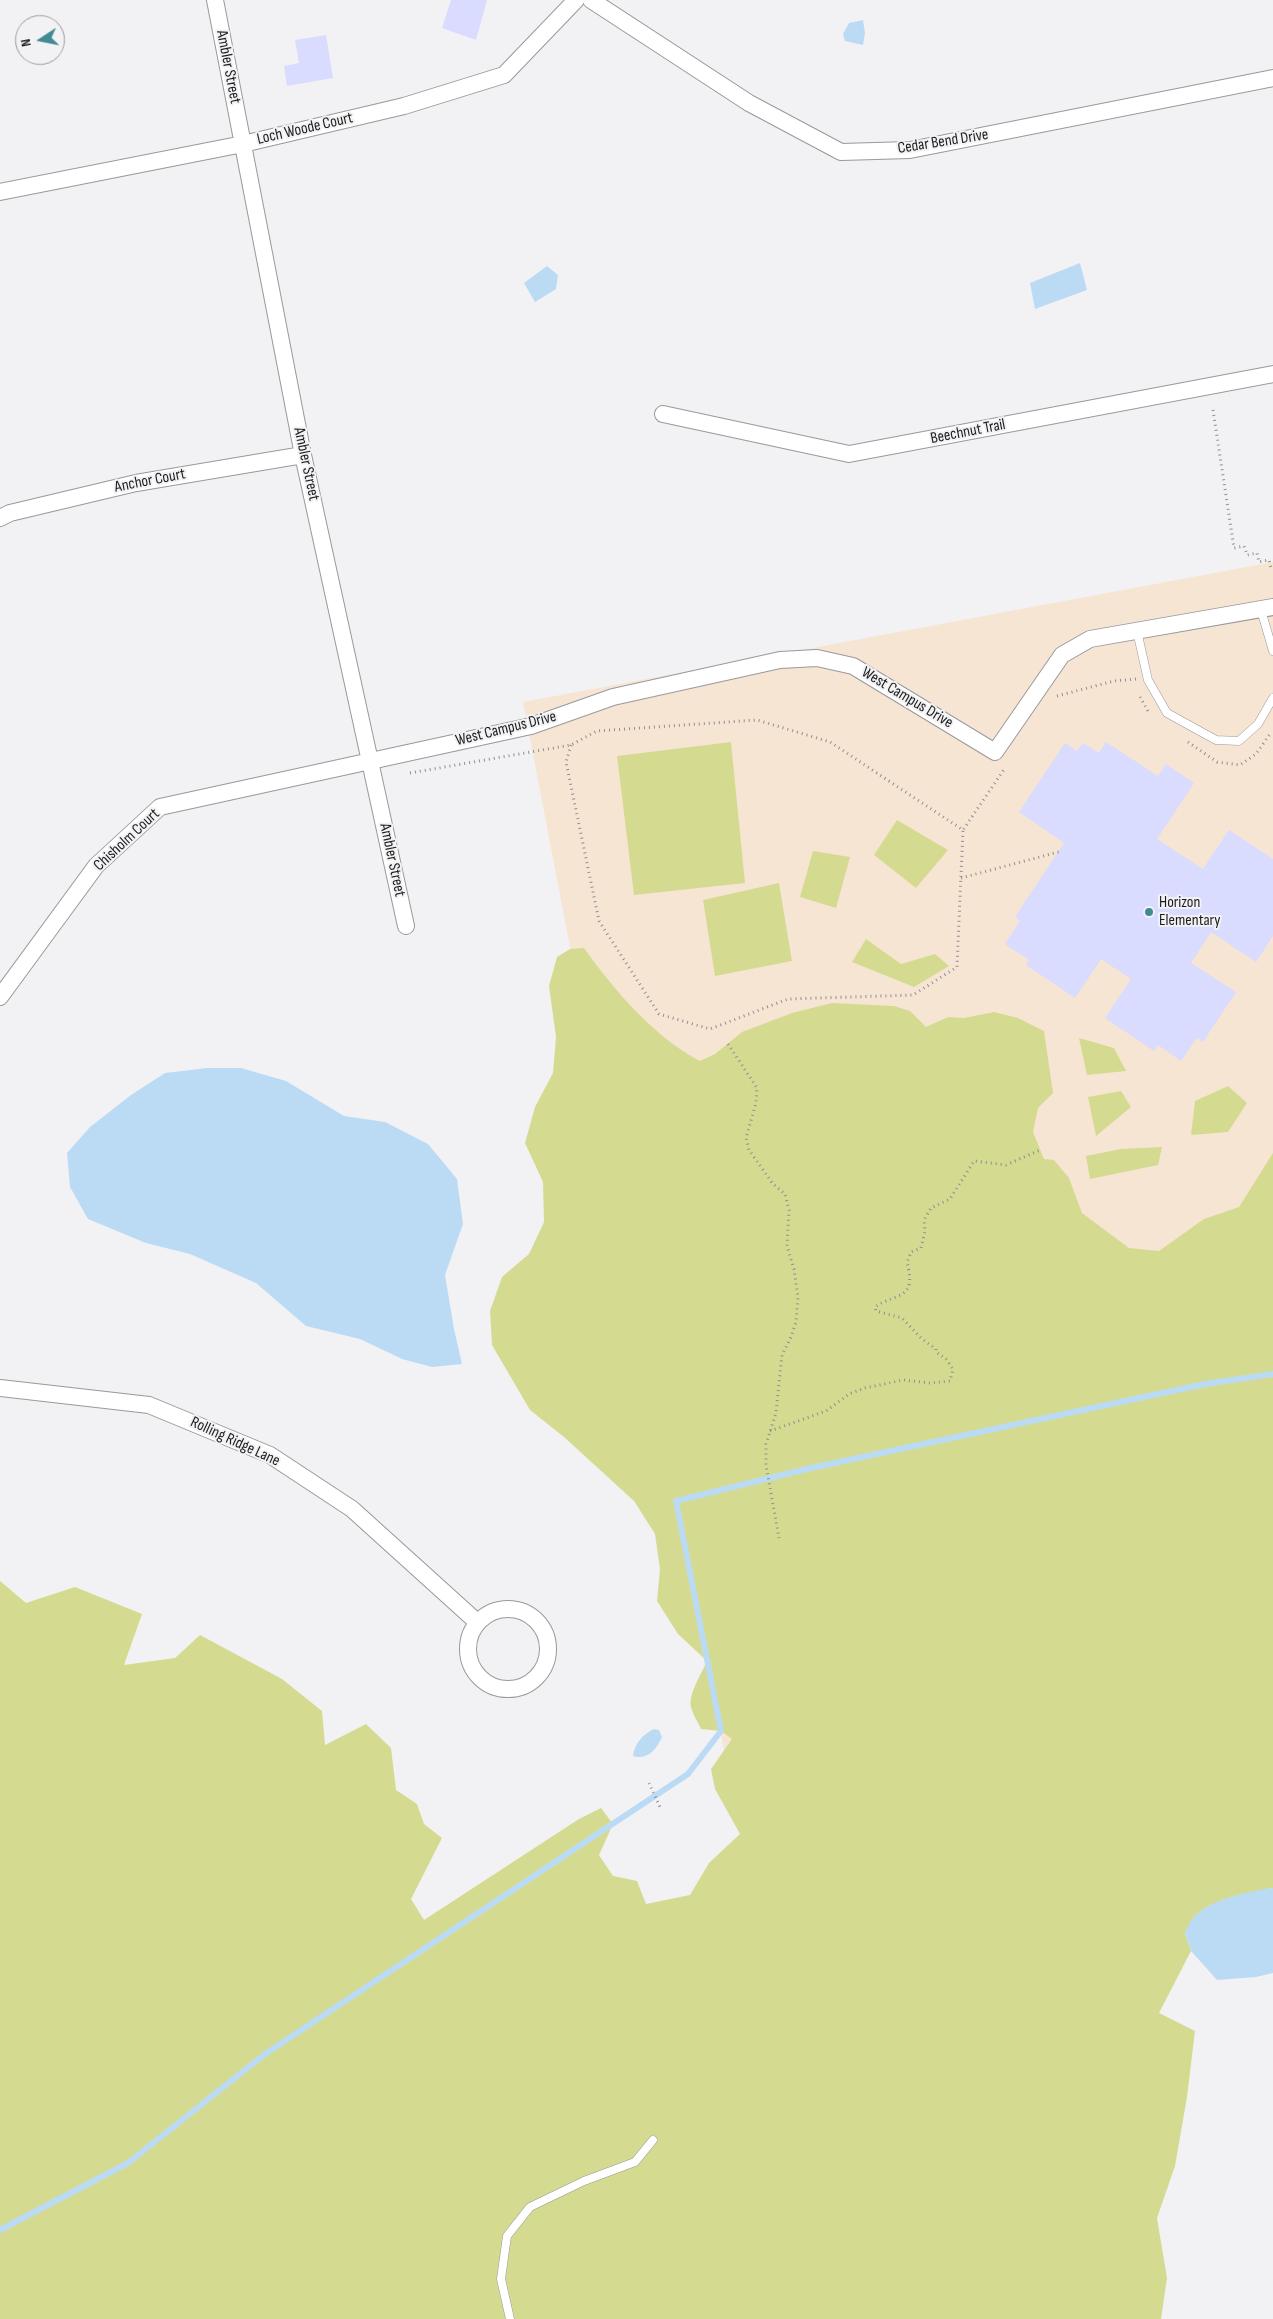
<!DOCTYPE html>
<html>
<head>
<meta charset="utf-8">
<style>
	body { margin:0 }
	#map { position:relative; width:1273px; height:2319px; overflow:hidden; background:#f2f2f4; font-family:"Sofia Sans Condensed",sans-serif }
	canvas { display:block }
	.north { position:absolute; left:15px; top:15px; width:50px; height:50px; box-sizing:border-box; background:#f2f2f4; border:1px solid #9c9c9e; border-radius:50%; rotate:259deg; font-size:14px; font-weight:700; line-height:20px; text-align:center; color:#1c1c1d }
	.north::after { content:''; display:block; margin:auto; width:18px; height:22px; background:#448a95; clip-path:polygon(50% 0,100% 100%,50% 72%,0 100%) }
</style>
</head>
<body>
<div id="map">
<canvas width="1273" height="2319"></canvas>
<div class="north">N</div>
</div>
<script>
const g = document.querySelector('canvas').getContext('2d');
g.lineJoin = 'round';
function fill(path, color) { g.fillStyle = color; g.fill(path, 'evenodd'); }
function strokePath(path, color, width, dash) { g.strokeStyle = color; g.lineWidth = width; g.lineCap = dash ? 'butt' : 'round'; g.setLineDash(dash || []); g.stroke(path); }
function drawText(font, color, halo, rows, align = 'center') {
  g.font = font + ' "Sofia Sans Condensed",sans-serif'; g.lineWidth = 4; g.setLineDash([]); g.textBaseline = 'middle'; g.strokeStyle = halo; g.fillStyle = color; for (const [text, x, y, turn = 0] of rows) {
    g.save(); g.translate(x, y); g.rotate((+turn || 0) * Math.PI / 180); g.textAlign = isNaN(turn) ? turn : align; if (halo) g.strokeText(text, 0, 0); g.fillText(text, 0, 0); g.restore();
  }
}
const education = new Path2D(`
	M1273 562V1731L740 1834 523 702Z`);
const green = new Path2D(`
	M731 742 745 883 634 895 617 756Z
	M897 820 948 850 916 888 874 855Z
	M813 851 850 857 836 908 800 897Z
	M779 883 792 961 715 976 703 900Z
	M866 939 901 964 935 954 949 966 914 987 852 962Z
	M584 948C614 990 654 1037 700 1061L715 1054 742 1032 792 1013 832 1003 894 1006 910 1011 926 1027 948 1017 964 1018 994 1012 1018 1018 1044 1031 1053 1093 1038 1108 1033 1132 1044 1159 1054 1160 1069 1178 1082 1213 1129 1248 1159 1251 1204 1219 1239 1207 1273 1153V1888L1235 1896 1209 1906 1185 1933 1191 1951 1159 2013 1195 2031 1187 2097 1175 2166 1157 2218 1167 2278 1161 2319H0V1581L26 1603 75 1587 142 1614 124 1665 175 1658 200 1635 282 1679 322 1711 325 1745 366 1724 391 1748 396 1790 417 1804 424 1824 442 1838 411 1899 424 1920 579 1819 601 1808 613 1824 599 1855 613 1876 637 1881 646 1904 690 1895 709 1863 740 1834 715 1789 711 1769 732 1739 721 1731 701 1729C698 1722 693 1715 691 1707 688 1694 702 1673 707 1661L678 1634 657 1601 660 1569 655 1534 634 1501 564 1437 530 1410 492 1345 490 1311 502 1277 529 1254 544 1222 543 1182 525 1143 535 1107 553 1073 556 1037 549 986 557 957 570 949Z
	M1079 1038 1114 1048 1126 1071 1087 1075Z
	M1228 1086 1247 1103 1228 1132 1191 1135 1195 1101Z
	M1121 1091 1131 1107 1096 1136 1088 1097Z
	M1162 1147 1158 1165 1090 1179 1086 1156 1121 1149Z`);
const water = new Path2D(`
	M863 20 865 33 863 45 845 41 843 34 849 23Z
	M1080 263 1087 290 1035 309 1030 283Z
	M547 266 558 275 556 289 535 302 524 283Z
	M207 1068H241L286 1081 344 1116 385 1122 428 1144 457 1179 463 1224 445 1275 454 1329 462 1364 432 1367 402 1359 360 1339 306 1326 256 1283 190 1254 146 1243 88 1219 70 1187 67 1153 90 1127 131 1095 165 1073Z
	M654 1729 659 1730 662 1737C656 1750 648 1760 633 1756 634 1744 643 1734 654 1729Z
	M1273 1888V1973L1256 1977 1217 1980 1191 1951 1185 1933C1187 1928 1189 1923 1192 1919 1208 1899 1250 1891 1273 1888Z`);
const stream = new Path2D(`
	M0 2230 128 2163 265 2054 688 1774 721 1731 676 1501 811 1468 1205 1384 1273 1374`);
const building = new Path2D(`
	M451 0H487L476 40 442 28Z
	M326 35 333 78 287 86 284 66 299 63 295 40Z
	M1106 742 1158 776 1166 764 1194 783 1157 839 1203 869 1229 830 1273 859V936L1256 962 1211 932 1191 963 1236 992 1203 1042 1197 1038 1181 1061 1158 1045 1154 1051 1105 1018 1131 979 1101 959 1075 998 1026 965 1029 960 1005 944 1020 921 1015 917 1064 843 1019 812 1065 743 1077 751 1083 743 1099 753Z`);
const path = new Path2D(`
	M1213 410 1234 548 1244 546 1247 555 1257 553 1259 562 1269 560 1271 568H1273
	M1057 696 1114 681 1136 679
	M1140 697 1148 711
	M1188 742 1217 762 1240 765 1256 754 1270 734
	M571 745 566 762 599 921 659 1014 710 1029 788 999 913 995 957 967 963 830
	M410 773 571 745 597 731 757 720 830 742 963 830 1005 768
	M961 878 1062 851
	M728 1044 757 1088 756 1103 746 1138 749 1150 773 1184 785 1194 789 1210 787 1246 794 1269 798 1297 796 1322 791 1337 782 1355 776 1413 766 1444V1465L779 1538
	M770 1431 826 1411 849 1394 865 1388 903 1380 930 1383 950 1381 953 1369 946 1359 936 1352V1349L921 1338 902 1318 876 1311 875 1307C897 1292 917 1301 907 1262L911 1252 921 1248 925 1231 924 1220 931 1208 950 1199 974 1161 1006 1165 1040 1150
	M649 1783 660 1807`);
const service = new Path2D(`
	M1261 610 1273 651
	M1137 631 1148 680 1167 713 1216 740 1239 741 1258 724 1273 698
	M510 2319 501 2279 507 2236 530 2207 584 2181 635 2162 653 2140`);
const minor = new Path2D(`
	M215 0 303 455 406 926
	M591 0 749 103 841 152 910 150 1273 78
	M0 192 243 144 404 106 504 75 576 0
	M663 414 849 454 1273 374
	M0 518 10 513 136 483 303 455
	M0 997 96 866 160 807 531 726 613 697 780 660 817 658 853 666 995 752 1062 655 1090 639 1273 607
	M0 1388 149 1405 270 1455 352 1509 477 1622
	M468 1649a40 40 0 1 1 80 0a40 40 0 1 1-80 0Z`);
const markers = [
	[1149,912,5,"#448a95"]
];
const streetNames = [
	["Ambler Street",228,67,79],
	["Loch Woode Court",305,129,-13],
	["Cedar Bend Drive",943,142,-9],
	["Beechnut Trail",968,432,-11],
	["Ambler Street",306,464,78],
	["Anchor Court",150,481,-11],
	["West Campus Drive",907,698,31],
	["West Campus Drive",506,729,-14],
	["Chisholm Court",127,840,-43],
	["Ambler Street",392,860,78],
	["Rolling Ridge Lane",235,1442,25]
];
const poiNames = [
	["Horizon",1159,903],
	["Elementary",1159,921]
];
fill(education, '#f7e5d4');
fill(green, '#d4db91');
fill(water, '#bbdbf5');
strokePath(stream, '#bbdbf5', 6);
fill(building, '#d9dbff');
strokePath(service, '#99999b', 9);
strokePath(minor, '#99999b', 18);
strokePath(path, '#8f8f91', 3, [1, 4]);
strokePath(service, '#fff', 8);
strokePath(minor, '#fff', 16);
for (const [x, y, r, color] of markers) { const dot = new Path2D(); dot.arc(x, y, r, 0, 2 * Math.PI); g.fillStyle = color; g.fill(dot); strokePath(dot, '#f2f2f4', 2); }
drawText('16px', '#1c1c1d', '#f2f2f4', streetNames);
drawText('16px', '#1c1c1d', '#f2f2f4', poiNames, 'left');
</script>
</body>
</html>
